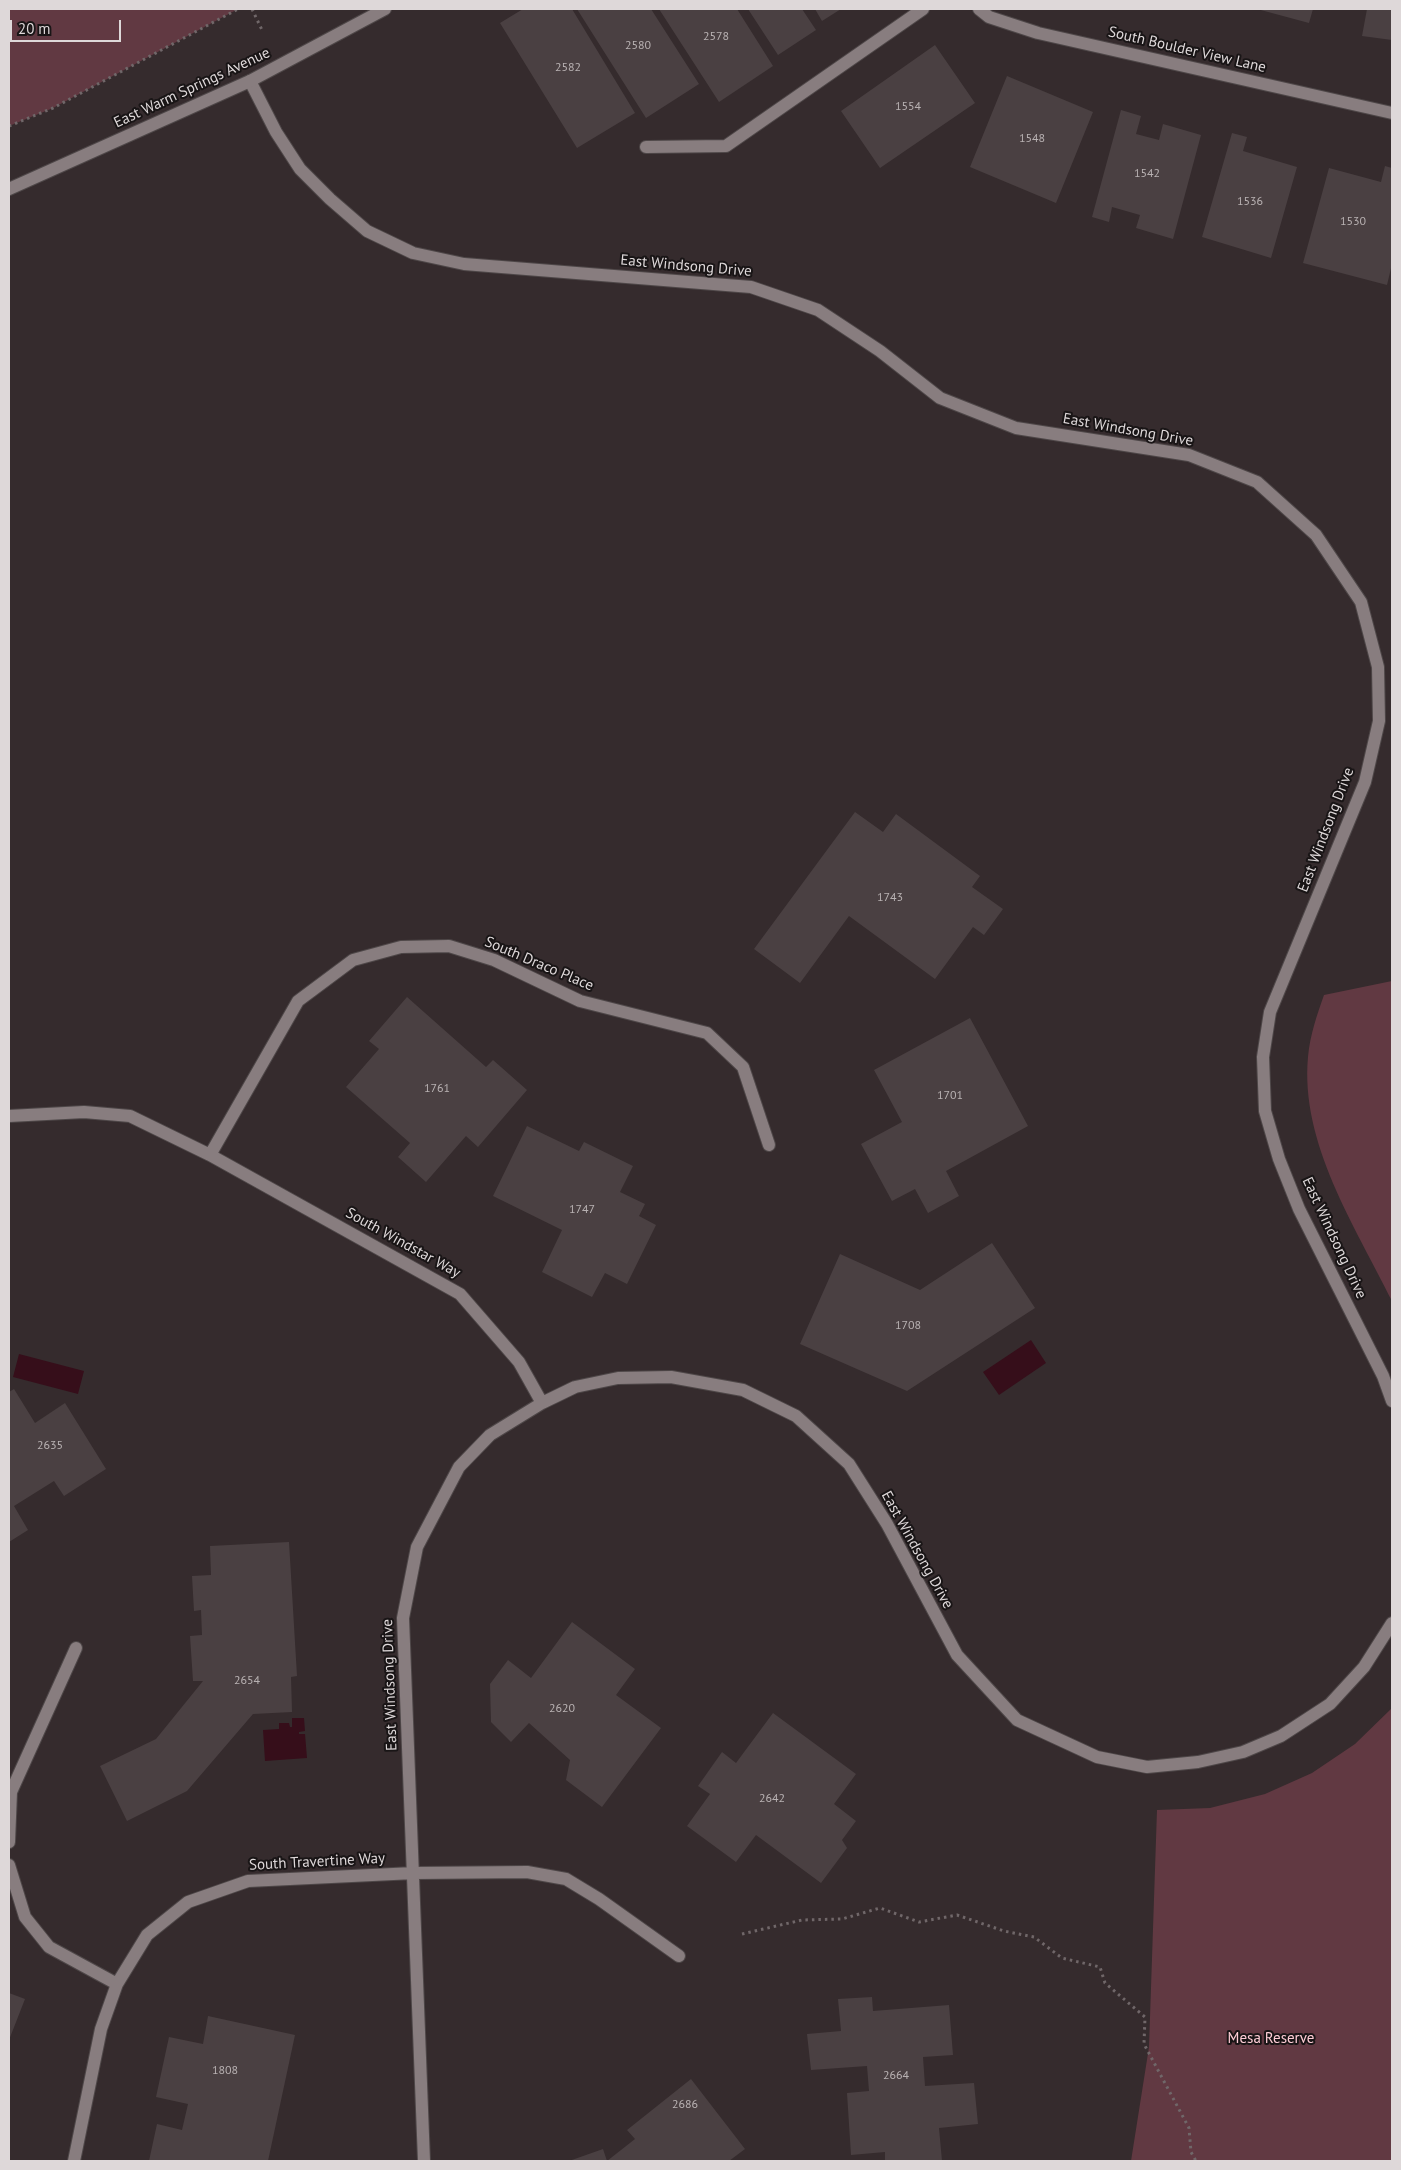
<!DOCTYPE html>
<html>
<head>
<meta charset="utf-8">
<style>
	body { margin:0 }
	#map { position:relative; width:1401px; height:2170px; overflow:hidden; background:#352b2d; font-family:"PT Sans",sans-serif }
	canvas { display:block }
	.frame { position:absolute; inset:0; border:10px solid #ded8d9; pointer-events:none }
	.scale { position:absolute; left:10px; top:20px; width:111px; height:22px; box-sizing:border-box; border:2px solid #ded8d9; border-top:0; padding-left:6px; font-size:15px; line-height:18px; white-space:nowrap; color:#ded8d9; -webkit-text-stroke:4px #191516; paint-order:stroke }
</style>
</head>
<body>
<div id="map">
<canvas width="1401" height="2170"></canvas>
<div class="frame"></div>
<div class="scale">20 m</div>
</div>
<script>
const g = document.querySelector('canvas').getContext('2d');
g.lineJoin = 'round';
function fill(path, color) { g.fillStyle = color; g.fill(path, 'evenodd'); }
function strokePath(path, color, width, dash) { g.strokeStyle = color; g.lineWidth = width; g.lineCap = dash ? 'butt' : 'round'; g.setLineDash(dash || []); g.stroke(path); }
function drawText(font, color, halo, rows, align = 'center') {
  g.font = font + ' "PT Sans",sans-serif'; g.lineWidth = 4; g.setLineDash([]); g.textBaseline = 'middle'; g.strokeStyle = halo; g.fillStyle = color; for (const [text, x, y, turn = 0] of rows) {
    g.save(); g.translate(x, y); g.rotate((+turn || 0) * Math.PI / 180); g.textAlign = isNaN(turn) ? turn : align; if (halo) g.strokeText(text, 0, 0); g.fillText(text, 0, 0); g.restore();
  }
}
const green = new Path2D(`
	M9 9H238L53 108 9 126Z
	M1392 981V1301C1355 1226 1300 1143 1308 1057 1310 1035 1317 1015 1324 995Z
	M1392 1708V2161H1131L1149 2047 1157 1810 1210 1808 1265 1794 1312 1773 1355 1744Z`);
const water = new Path2D(`
	M1031 1340 1046 1363 999 1395 983 1372Z
	M19 1354 84 1371 78 1394 13 1377Z
	M292 1718H304L305 1731 299 1732V1734H305L307 1758 265 1761 263 1730 279 1729V1723H289L290 1727H292Z`);
const building = new Path2D(`
	M523 9H572L635 113 577 148 500 23Z
	M577 9H651L699 84 646 118Z
	M659 9H737L773 66 719 102Z
	M748 9H802L816 30 778 55Z
	M815 9H841L822 21Z
	M1257 9H1313L1309 23Z
	M1367 9H1392V40L1362 36Z
	M935 45 975 103 880 168 841 111Z
	M1007 76 1093 112 1056 203 970 167Z
	M1121 110 1141 116 1136 134 1159 140 1163 124 1201 135 1173 239 1136 228 1140 215 1112 207 1109 222 1092 217Z
	M1232 133 1247 137 1243 151 1297 167 1271 258 1202 237Z
	M1385 166 1392 168V264L1387 285 1303 263 1329 168 1381 182Z
	M855 812 883 832 896 814 980 876 972 887 1003 909 984 935 973 927 935 979 849 916 800 983 754 949Z
	M407 997 486 1067 493 1060 527 1090 478 1147 466 1136 426 1182 398 1157 410 1143 346 1087 379 1049 369 1041Z
	M970 1018 1028 1126 946 1171 959 1196 928 1213 915 1189 892 1201 861 1144 902 1122 874 1070Z
	M527 1126 579 1151 584 1142 633 1166 620 1192 645 1204 639 1216 656 1225 627 1284 605 1273 592 1297 542 1272 562 1230 493 1196Z
	M992 1243 1035 1308 907 1391 800 1344 840 1254 920 1290Z
	M14 1389 35 1423 65 1403 106 1469 64 1496 54 1481 14 1506 28 1530 9 1542V1392Z
	M289 1542 297 1676 291 1677 292 1712 253 1714 187 1791 127 1821 100 1766 156 1739 203 1681H193L190 1636 202 1635 201 1610 194 1611 192 1576 211 1575 210 1546Z
	M572 1622 635 1669 616 1695 661 1728 602 1807 566 1780 570 1760 529 1723 511 1742 491 1722 490 1684 508 1660 531 1678Z
	M773 1713 856 1774 834 1804 856 1821 842 1840 847 1848 821 1883 756 1835 736 1862 687 1826 710 1794 698 1786 722 1752 736 1763Z
	M9 1993 25 1999 9 2040Z
	M872 1997 873 2011 949 2005 953 2055 923 2057 925 2086 974 2083 978 2124 939 2128 942 2161H885V2152L851 2155 847 2093 869 2091 867 2066 811 2070 807 2034 841 2031 838 1999Z
	M208 2016 295 2035 268 2161H149L157 2124 182 2130 188 2104 156 2097 169 2037 203 2044Z
	M691 2079 745 2149 729 2161H607L635 2139 627 2130Z
	M603 2149 607 2161H569Z`);
const path = new Path2D(`
	M252 9 262 30
	M9 126 53 108 238 9
	M742 1934 802 1920 842 1919 880 1908 919 1922 957 1915 1004 1931 1034 1937 1062 1958 1100 1967 1105 1983 1145 2017 1144 2044 1189 2128 1191 2152 1196 2161`);
const service = new Path2D(`
	M646 147 726 146 923 9`);
const minor = new Path2D(`
	M979 9 989 17 1038 33 1392 113
	M250 81 276 132 300 169 330 199 367 231 413 253 464 264 751 287 818 310 880 351 940 398 1016 428 1189 455 1257 482 1316 535 1361 602 1378 667 1379 721 1365 782 1270 1012 1263 1057 1265 1111 1279 1159 1299 1209 1383 1376 1392 1401
	M9 1116 84 1112 130 1116 210 1155 460 1294 519 1362 542 1403
	M210 1155 298 1001 353 960 401 947 449 946 494 960 580 1001 707 1033 743 1067 769 1145
	M9 1842 11 1792 76 1648
	M9 1865 25 1917 49 1947 117 1984
	M74 2161 101 2029 117 1984 147 1935 188 1902 248 1881 414 1873 527 1872 566 1879 599 1899 679 1956
	M424 2161 403 1618 417 1547 459 1467 490 1435 542 1403 575 1387 618 1378 671 1377 743 1390 796 1416 849 1464 887 1524 957 1655 1017 1720 1097 1757 1147 1767 1198 1762 1243 1752 1281 1736 1330 1704 1364 1667 1392 1623`);
const tertiary = new Path2D(`
	M9 189 250 81 385 9`);
const numberNames = [
	["2578",716,37],
	["2580",638,46],
	["2582",568,68],
	["1554",908,107],
	["1548",1032,139],
	["1542",1147,174],
	["1536",1250,202],
	["1530",1353,222],
	["1743",890,898],
	["1761",437,1089],
	["1701",950,1096],
	["1747",582,1210],
	["1708",908,1326],
	["2635",50,1446],
	["2654",247,1681],
	["2620",562,1709],
	["2642",772,1799],
	["1808",225,2071],
	["2664",896,2076],
	["2686",685,2105]
];
const streetNames = [
	["South Boulder View Lane",1187,50,13],
	["East Warm Springs Avenue",192,88,-25],
	["East Windsong Drive",686,266,5],
	["East Windsong Drive",1128,430,10],
	["East Windsong Drive",1326,830,-69],
	["South Draco Place",539,964,23],
	["East Windsong Drive",1334,1238,65],
	["South Windstar Way",403,1243,29],
	["East Windsong Drive",917,1550,61],
	["East Windsong Drive",390,1685,-92],
	["South Travertine Way",317,1862,-3]
];
const parkNames = [
	["Mesa Reserve",1271,2039]
];
fill(green, '#613942');
fill(water, '#360e1a');
fill(building, '#4a4042');
strokePath(service, '#4e4748', 14);
strokePath(minor, '#4e4748', 14);
strokePath(tertiary, '#4e4748', 14);
strokePath(path, '#706769', 3, [2.5, 4]);
strokePath(service, '#887d7f', 12);
strokePath(minor, '#887d7f', 12);
strokePath(tertiary, '#887d7f', 12);
drawText('12px', '#b9b2b3', null, numberNames);
drawText('15px', '#ded8d9', '#191516', streetNames);
drawText('15px', '#fdccd5', '#191516', parkNames);
</script>
</body>
</html>
